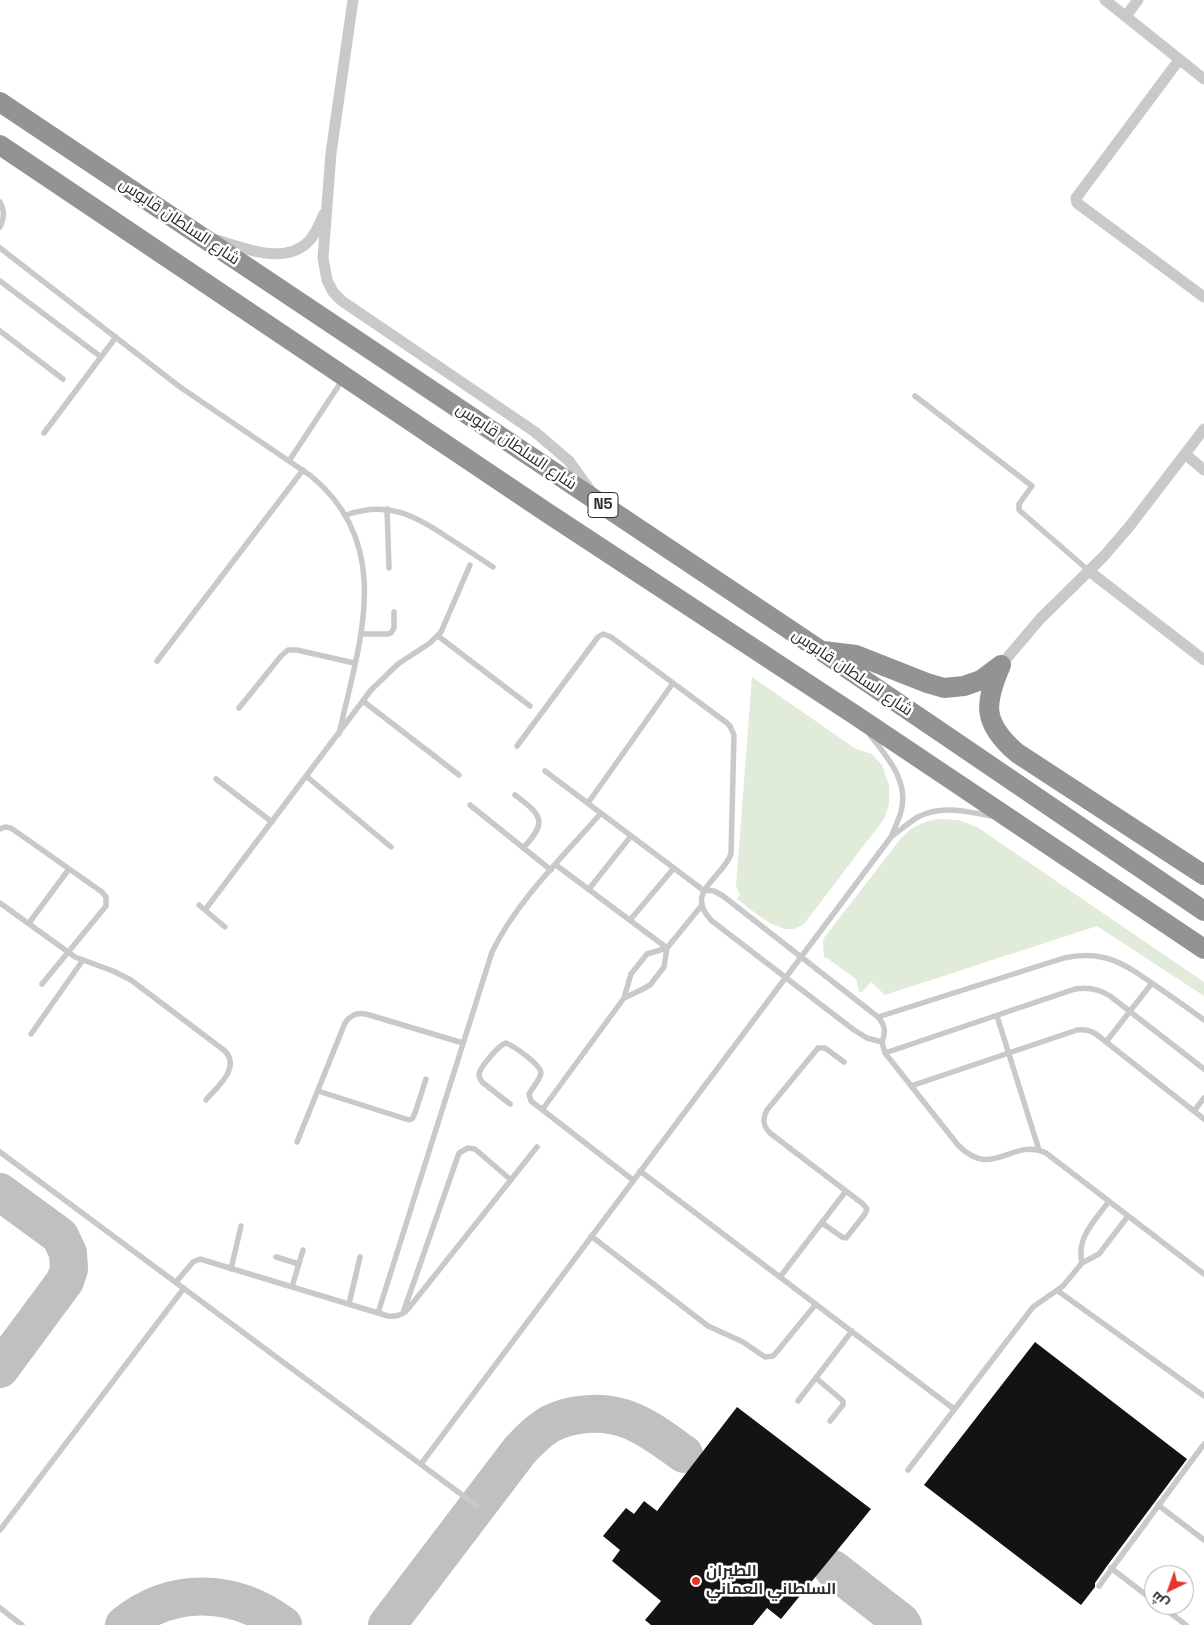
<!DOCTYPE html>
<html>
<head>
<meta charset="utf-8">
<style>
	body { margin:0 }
	#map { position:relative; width:1204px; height:1625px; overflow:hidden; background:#fff; font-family:"Space Grotesk",Cairo,sans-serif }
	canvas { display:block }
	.north { position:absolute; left:1144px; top:1565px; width:50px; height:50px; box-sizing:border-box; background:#fff; border:1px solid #ababab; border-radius:50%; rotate:222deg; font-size:14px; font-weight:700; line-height:20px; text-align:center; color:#2c2c2c }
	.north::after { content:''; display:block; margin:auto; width:18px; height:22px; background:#e7342b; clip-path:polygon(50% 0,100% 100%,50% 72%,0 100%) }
</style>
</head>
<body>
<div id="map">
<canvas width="1204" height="1625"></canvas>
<div class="north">ش</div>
</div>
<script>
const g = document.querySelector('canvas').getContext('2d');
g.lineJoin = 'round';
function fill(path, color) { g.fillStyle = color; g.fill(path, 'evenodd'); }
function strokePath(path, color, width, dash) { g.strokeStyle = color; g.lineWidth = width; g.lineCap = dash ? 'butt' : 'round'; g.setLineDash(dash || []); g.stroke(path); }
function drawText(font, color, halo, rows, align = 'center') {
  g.font = font + ' "Space Grotesk",Cairo,sans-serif'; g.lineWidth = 5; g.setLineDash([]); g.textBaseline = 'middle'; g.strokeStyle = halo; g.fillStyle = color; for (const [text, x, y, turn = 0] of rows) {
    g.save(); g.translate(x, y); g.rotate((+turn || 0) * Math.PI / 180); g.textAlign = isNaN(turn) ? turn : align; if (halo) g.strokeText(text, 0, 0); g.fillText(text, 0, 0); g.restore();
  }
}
const green = new Path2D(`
	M752 677 856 749 872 754 882 765 889 785V805L884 819 804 924C801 926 797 928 793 929 776 932 751 909 737 899L740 895 736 887Z
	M939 819 959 820 977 827 1204 982V996L1097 926 885 995 871 982 862 992H859L856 979 827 958H824L823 942 824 938 902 837C913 826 924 821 939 819Z`);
const taxiway = new Path2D(`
	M0 1192 60 1236 68 1253 69 1269 65 1281 0 1369
	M833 1569 901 1622 903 1625
	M124 1625C172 1586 234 1588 283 1625
	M387 1625 520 1450C527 1443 533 1436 540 1431 550 1422 566 1417 579 1415 624 1408 649 1429 684 1454`);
const building = new Path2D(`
	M1035 1342 1187 1459 1107 1566 1095 1583V1587L1081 1605 924 1485Z
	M737 1407 871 1509 781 1619 767 1608 753 1625H651L645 1620 661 1601 612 1561 620 1550 603 1536 626 1508 634 1514 644 1501 657 1511Z`);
const lane = new Path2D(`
	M0 202C5 211 4 218 0 227
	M0 248 180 387 311 476C396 546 359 643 339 734
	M0 281 101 357
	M0 331 63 379
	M915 396 1032 486 1019 504V510L1089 571
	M44 433 116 337
	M289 461 343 379
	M387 509 389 568
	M346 515C387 501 413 514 447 537 463 547 478 557 493 567
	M361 634H387L391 633 394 628V612
	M438 636 530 706
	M157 661 303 470
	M363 701 459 775
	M239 708 281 656 288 650H297L354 663
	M517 746 598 637 603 634 611 637 727 723 730 726 734 735 731 854C722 879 683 892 712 921L854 1030 867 1038 882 1042
	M545 771 703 890 714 891 723 896 878 1017C885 1025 886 1032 882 1042L885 1053 958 1145C993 1181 1011 1137 1046 1153L1204 1274
	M306 776 391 847
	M216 779 272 822
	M515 795C541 815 549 821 523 848
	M588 803 673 683
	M470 805 551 870
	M0 829 5 827 11 828 102 892 106 897V906L42 984
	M892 836C901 830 909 822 918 817 942 804 968 812 992 816
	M556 865 667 948
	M589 889 631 836
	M0 903 75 957 113 971 131 980 225 1051C241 1068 217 1087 206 1100
	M199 905 225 927
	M205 910 371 690 398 664 430 643 441 632 470 565
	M630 920 674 868
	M29 923 69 869
	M624 998 643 989 650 985 664 967 667 948 702 905
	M997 1016 1039 1150
	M878 1017 1064 958C1104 949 1125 964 1156 986 1172 997 1188 1008 1204 1020
	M31 1034 83 960
	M1106 1042 1152 983
	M885 1053 1075 989C1088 987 1099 989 1110 996L1204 1069
	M911 1086 1077 1030C1084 1029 1090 1030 1096 1034L1204 1119
	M318 1091 409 1120 412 1119 415 1113 426 1079
	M510 1104 482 1082C480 1079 479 1077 479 1074 480 1067 500 1044 506 1043 514 1046 541 1065 541 1073 540 1080 532 1088 529 1094L531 1101 633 1180
	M542 1110 624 998 631 974 647 954 667 948
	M1194 1111 1204 1098
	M297 1142 345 1023C350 1015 357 1012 366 1014L463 1043
	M0 1152 477 1506
	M640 1171 954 1409
	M822 1223 842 1237 846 1238 865 1214 867 1209 863 1204 770 1133C763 1126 762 1119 767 1110L818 1048H825L844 1062
	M591 1236 708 1326 743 1342 765 1357 773 1356 775 1354 816 1304
	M276 1257 299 1264
	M1082 1263C1076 1237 1095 1221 1109 1201
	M231 1269 241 1226
	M780 1277 846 1191
	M176 1282 193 1262 200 1259 388 1316C397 1317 403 1315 408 1309L537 1147
	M292 1287 303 1250
	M1058 1291 1204 1396
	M349 1304 360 1257
	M378 1313 492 952C518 899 563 857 601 813
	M403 1313 459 1153 468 1148 475 1149 511 1180
	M816 1378 843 1401V1405L830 1421
	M798 1401 852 1331
	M421 1464 891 837C894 830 897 823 900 815 911 783 888 758 870 735
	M908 1470 1033 1307 1063 1286 1082 1263 1099 1254 1128 1216
	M1158 1505 1204 1540
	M0 1530 184 1288
	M1111 1568 1154 1601
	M1099 1586 1204 1444
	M1160 1605 1186 1625
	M0 1608 22 1625`);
const street = new Path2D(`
	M353 0 331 153 323 258 327 280 333 292 342 301 535 432 569 461 590 490
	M1105 0 1204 79
	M1126 16 1138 0
	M1179 60 1076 198 1077 203 1204 297
	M217 240C244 248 285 266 309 241 316 234 320 223 324 214
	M1185 454 1204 470
	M1089 571 1204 660
	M1001 665 1040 619 1104 556 1129 527 1204 429`);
const highway = new Path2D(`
	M0 102 820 650 1204 911
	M0 145 546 512 855 715 1204 949
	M823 651 856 655 927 683 944 688 964 686 981 680 1001 665
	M1001 665C984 704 982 723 1017 753L1204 875`);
const markers = [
	[696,1581,5,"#e7342b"]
];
const shields = [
	[603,505,30]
];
const shieldNames = [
	["N5",603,505]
];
const streetNames = [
	["شارع السلطان قابوس",179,222,34],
	["شارع السلطان قابوس",516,447,34],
	["شارع السلطان قابوس",852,673,34]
];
const poiNames = [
	["الطيران",706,1572],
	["السلطاني العماني",706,1590]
];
fill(green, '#e1ebd9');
strokePath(taxiway, '#c0c0c0', 38);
fill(building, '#131313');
strokePath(lane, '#c9c9c9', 5.5);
strokePath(street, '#c9c9c9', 11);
strokePath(highway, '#939393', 20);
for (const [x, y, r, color] of markers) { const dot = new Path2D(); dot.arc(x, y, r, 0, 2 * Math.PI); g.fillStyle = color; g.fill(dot); strokePath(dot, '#fff', 2); }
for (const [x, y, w] of shields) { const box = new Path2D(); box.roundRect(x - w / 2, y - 12.5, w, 25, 4); g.fillStyle = '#fff'; g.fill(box); strokePath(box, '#2c2c2c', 1); }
drawText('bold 15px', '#2c2c2c', null, shieldNames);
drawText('16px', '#2c2c2c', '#fff', streetNames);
drawText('bold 16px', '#2c2c2c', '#fff', poiNames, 'left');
</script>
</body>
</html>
